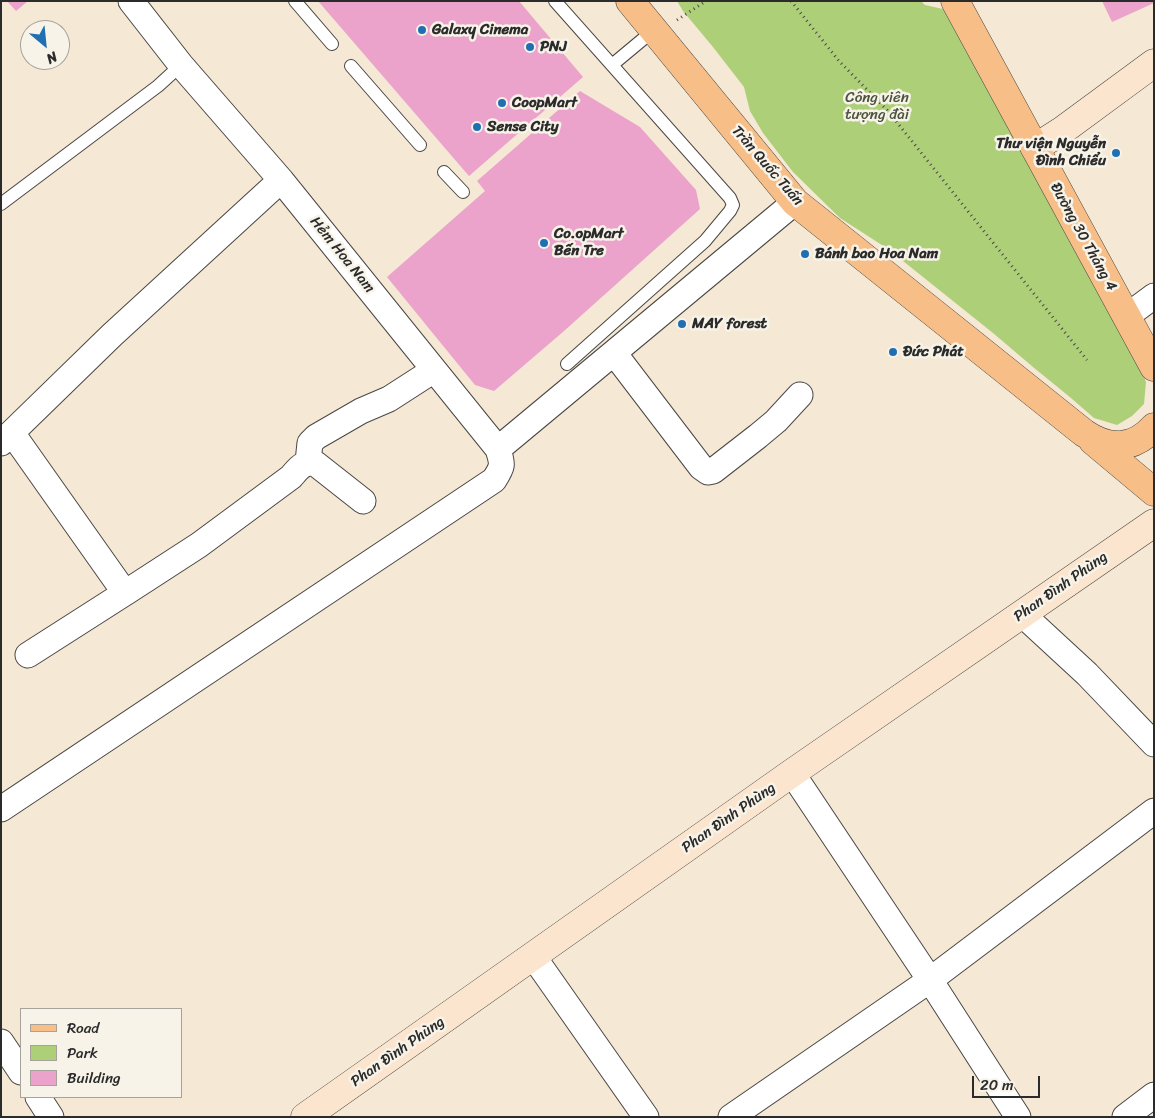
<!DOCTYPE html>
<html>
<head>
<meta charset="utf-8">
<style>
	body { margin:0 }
	#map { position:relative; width:1155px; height:1118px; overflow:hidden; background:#f5e8d4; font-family:Sriracha,sans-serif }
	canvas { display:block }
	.frame { position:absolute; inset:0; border:2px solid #2b2b2b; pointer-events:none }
	.legend { position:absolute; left:20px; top:1008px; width:162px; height:90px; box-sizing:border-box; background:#f7f3e8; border:1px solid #a5a39c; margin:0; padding:6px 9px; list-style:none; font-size:15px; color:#2b2b2b }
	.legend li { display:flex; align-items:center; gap:10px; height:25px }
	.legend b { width:25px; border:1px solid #a5a39c }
	.north { position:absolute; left:20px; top:20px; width:50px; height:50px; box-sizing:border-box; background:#f7f3e8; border:1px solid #a5a39c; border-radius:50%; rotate:152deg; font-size:14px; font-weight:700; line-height:20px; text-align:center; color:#2b2b2b }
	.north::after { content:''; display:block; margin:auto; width:18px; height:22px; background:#1f6fb2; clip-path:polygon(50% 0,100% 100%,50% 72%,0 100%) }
	.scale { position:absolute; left:972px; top:1076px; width:68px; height:22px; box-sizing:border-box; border:2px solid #2b2b2b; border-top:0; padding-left:6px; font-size:15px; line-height:18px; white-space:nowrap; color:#2b2b2b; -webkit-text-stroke:4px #f7f3e8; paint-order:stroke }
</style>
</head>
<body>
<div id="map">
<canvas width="1155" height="1118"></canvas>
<div class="frame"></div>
<ul class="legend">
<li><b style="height:6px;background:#f7be87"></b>Road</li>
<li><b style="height:14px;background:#adcf78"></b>Park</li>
<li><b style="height:14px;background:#eba2cb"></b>Building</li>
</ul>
<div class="north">N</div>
<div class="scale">20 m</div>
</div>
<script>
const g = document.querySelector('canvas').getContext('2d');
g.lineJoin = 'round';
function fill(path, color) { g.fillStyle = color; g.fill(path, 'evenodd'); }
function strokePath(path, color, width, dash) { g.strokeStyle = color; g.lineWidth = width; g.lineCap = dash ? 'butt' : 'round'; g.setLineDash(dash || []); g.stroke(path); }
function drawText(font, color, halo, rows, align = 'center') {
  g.font = font + ' Sriracha,sans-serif'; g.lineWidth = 5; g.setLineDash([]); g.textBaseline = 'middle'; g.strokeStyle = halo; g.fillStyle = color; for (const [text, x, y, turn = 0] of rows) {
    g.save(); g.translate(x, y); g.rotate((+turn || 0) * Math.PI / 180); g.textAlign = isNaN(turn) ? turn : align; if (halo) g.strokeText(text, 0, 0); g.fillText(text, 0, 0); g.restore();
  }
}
const green = new Path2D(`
	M677 1H921L925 5 943 9 1104 300 1119 332 1134 355 1146 382 1144 404 1132 416 1117 425 1094 418 1071 398 1033 367 993 333 888 249 840 218 793 172 763 133 750 111 744 87 713 47 683 11Z`);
const building = new Path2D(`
	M7 1H28L16 11Z
	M318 1H519L583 77 469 176Z
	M1102 1H1154V3L1112 22Z
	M580 91 640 127 696 190 700 209 564 331 494 391 475 385 387 277 485 191 477 181Z`);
const path = new Path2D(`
	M791 1 839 61 887 110 1087 360
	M677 20 706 1`);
const lane = new Path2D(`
	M295 1 332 44
	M555 1 730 198 733 205 730 211 705 241 567 364
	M612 65 654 30
	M351 66 420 145
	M444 172 463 192
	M1 204 158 86 181 65`);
const street = new Path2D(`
	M1127 316 1154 296
	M614 353 701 467 708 472 713 471 758 436 776 421 800 395
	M12 433 125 593 199 545 291 477C299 468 303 461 316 464L363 501
	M1 443 112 335 281 180
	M498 449 795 202
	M308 462 310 443 316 437 361 411 389 399 434 370
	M1022 614 1087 674 1154 744
	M28 655 125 593
	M792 773 930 980 1018 1117
	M1 809 494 480C503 466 503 465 498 449L281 180 181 65 131 1
	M533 956 646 1117
	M1 1042 21 1072
	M38 1097 51 1117
	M731 1117 930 980 1154 811
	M1125 1117 1154 1095`);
const secondary = new Path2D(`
	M1035 148 1063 130 1154 63
	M305 1117 792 773 1154 523`);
const primary = new Path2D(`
	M630 1 795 202 1084 433C1109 450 1133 450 1154 427
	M955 1 1154 367
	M1093 441 1154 492`);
const markers = [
	[422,30,5,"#1f6fb2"],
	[530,47,5,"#1f6fb2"],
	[502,103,5,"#1f6fb2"],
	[477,127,5,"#1f6fb2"],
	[1116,153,5,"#1f6fb2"],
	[544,243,5,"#1f6fb2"],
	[805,254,5,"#1f6fb2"],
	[682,324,5,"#1f6fb2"],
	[893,352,5,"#1f6fb2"]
];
const poiNames = [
	["Galaxy Cinema",432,30],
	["PNJ",540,47],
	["CoopMart",512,103],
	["Sense City",487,127],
	["Thư viện Nguyễn",1106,144,"right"],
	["Đình Chiểu",1106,161,"right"],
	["Co.opMart",554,234],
	["Bến Tre",554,251],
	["Bánh bao Hoa Nam",815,254],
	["MAY forest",692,324],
	["Đức Phát",903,352]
];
const parkNames = [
	["Công viên",877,98],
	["tượng đài",877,115]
];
const streetNames = [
	["Trần Quốc Tuấn",767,166,49],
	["Đường 30 Tháng 4",1083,237,61],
	["Hẻm Hoa Nam",342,255,51],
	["Phan Đình Phùng",1061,587,-35],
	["Phan Đình Phùng",729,818,-35],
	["Phan Đình Phùng",398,1052,-35]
];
fill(green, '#adcf78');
fill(building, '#eba2cb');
strokePath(lane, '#494744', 14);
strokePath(street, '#494744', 27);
strokePath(secondary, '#494744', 29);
strokePath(primary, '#494744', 29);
strokePath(path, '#494744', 3, [1, 4]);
strokePath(lane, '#fff', 12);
strokePath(street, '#fff', 25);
strokePath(secondary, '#fce5cf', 28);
strokePath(primary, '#f7be87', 28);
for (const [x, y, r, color] of markers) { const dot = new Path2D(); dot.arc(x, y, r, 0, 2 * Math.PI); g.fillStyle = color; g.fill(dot); strokePath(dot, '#f7f3e8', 2); }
drawText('bold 15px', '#2b2b2b', '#f7f3e8', poiNames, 'left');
drawText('15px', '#4c543e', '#f7f3e8', parkNames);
drawText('15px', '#2b2b2b', '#f7f3e8', streetNames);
</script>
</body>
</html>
